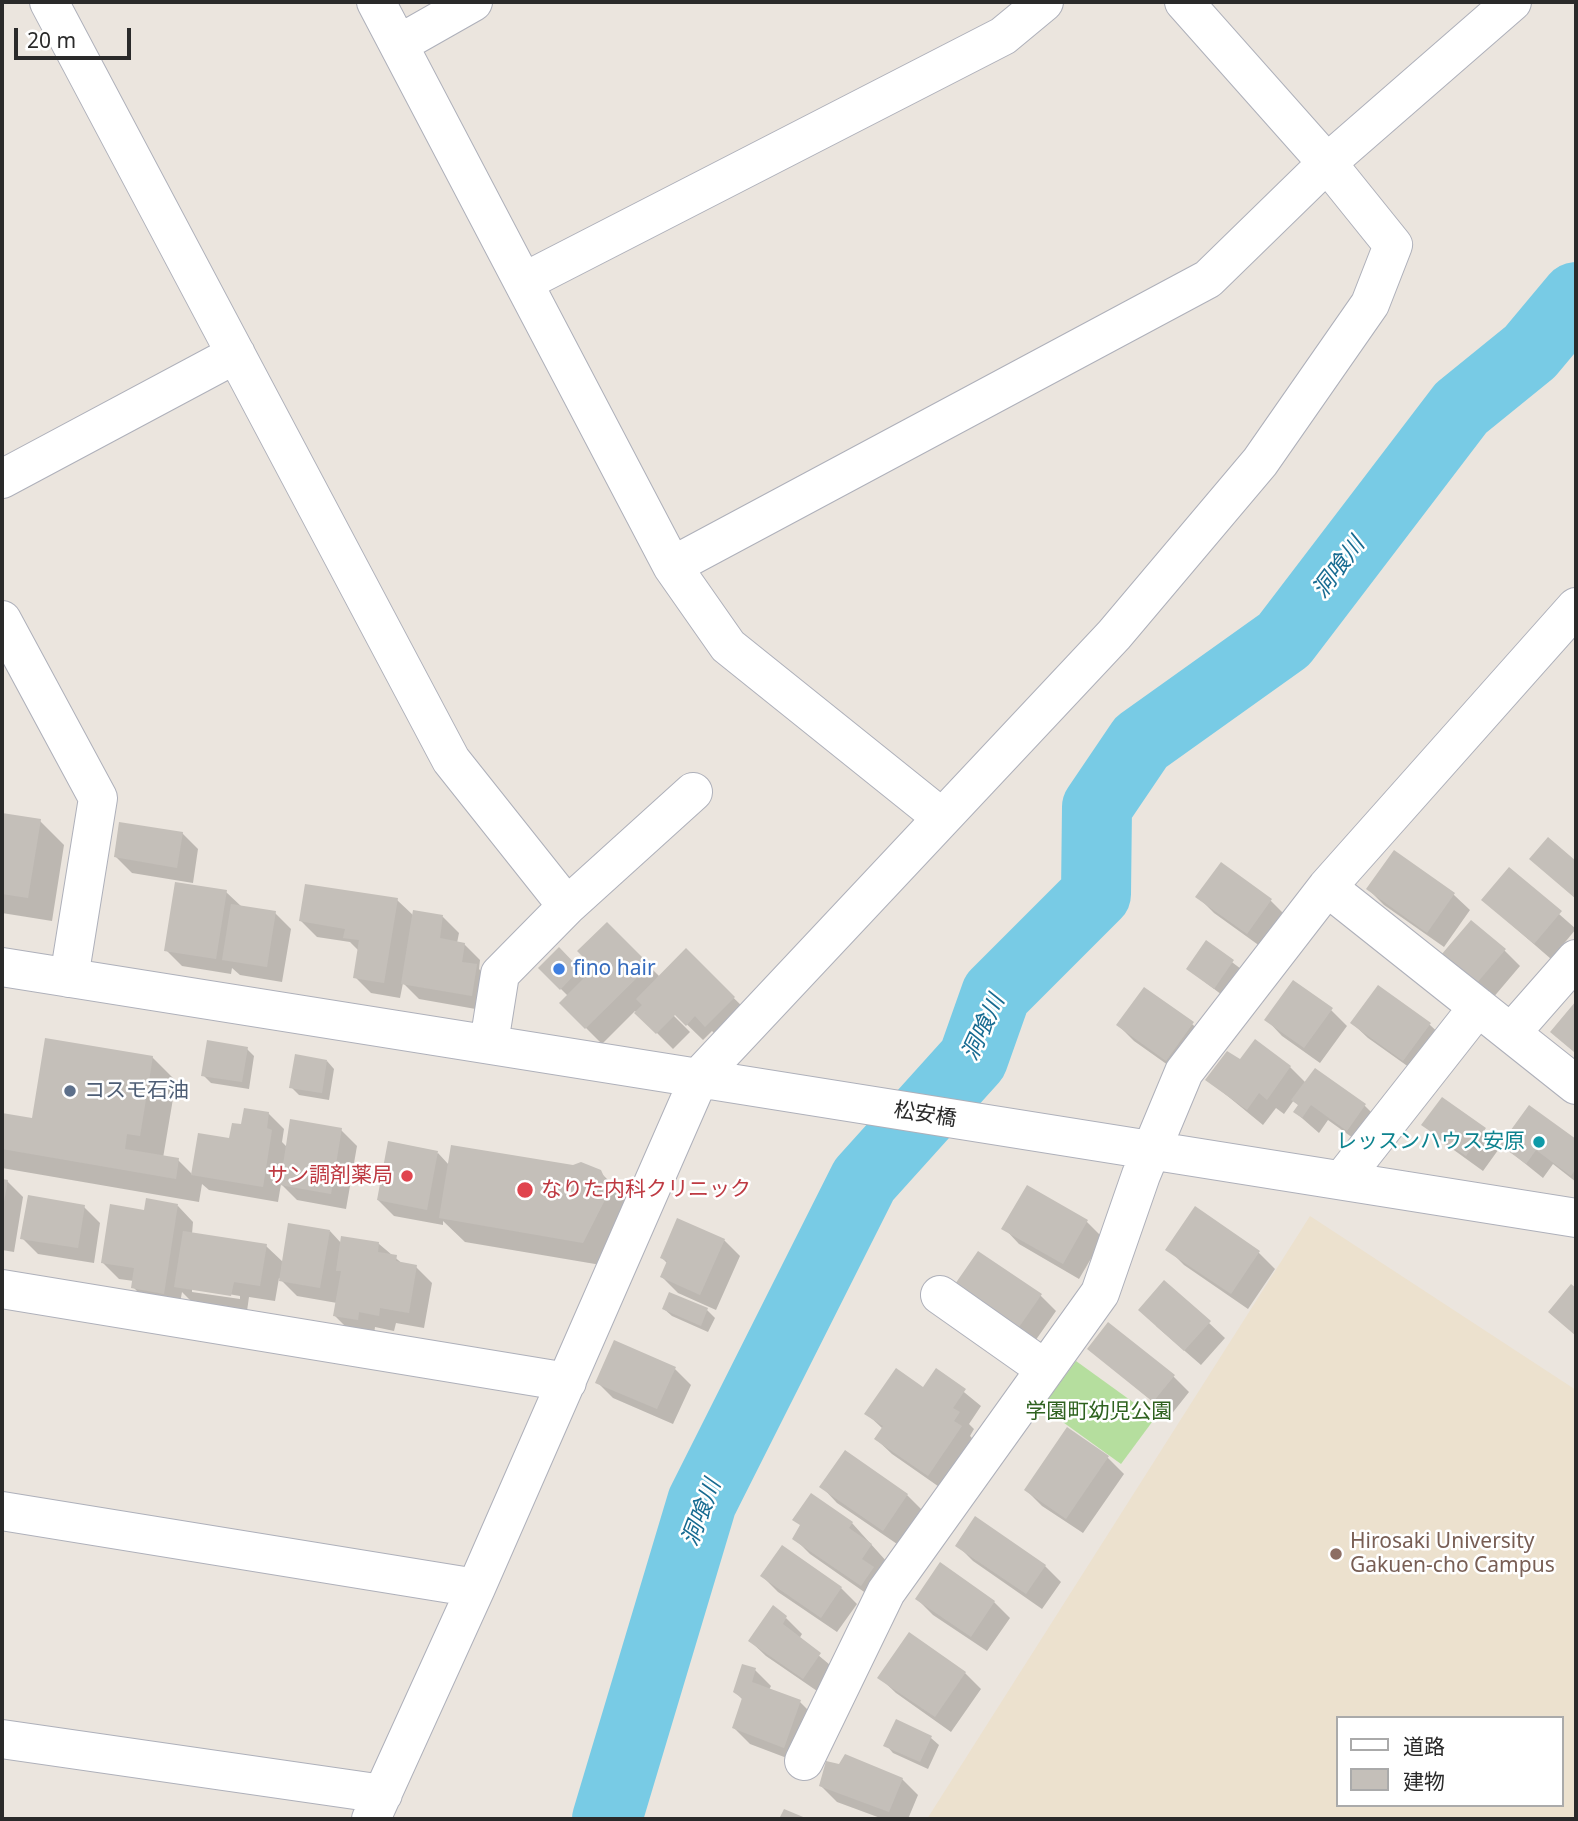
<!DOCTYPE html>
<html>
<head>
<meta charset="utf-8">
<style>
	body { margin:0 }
	#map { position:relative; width:1578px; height:1821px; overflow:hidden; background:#ebe5de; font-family:"Noto Sans","Noto Sans JP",sans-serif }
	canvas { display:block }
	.frame { position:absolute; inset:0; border:4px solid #2a2a2a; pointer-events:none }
	.legend { position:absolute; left:1336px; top:1716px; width:228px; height:91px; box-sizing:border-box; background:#fff; border:2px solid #aaa; margin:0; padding:9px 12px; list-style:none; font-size:21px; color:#2a2a2a }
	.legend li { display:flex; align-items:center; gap:14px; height:35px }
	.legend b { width:35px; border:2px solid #aaa }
	.scale { position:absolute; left:14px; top:28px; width:117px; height:32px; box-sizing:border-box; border:4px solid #2a2a2a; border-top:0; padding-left:9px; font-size:21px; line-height:24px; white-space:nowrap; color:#2a2a2a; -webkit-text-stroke:5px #fff; paint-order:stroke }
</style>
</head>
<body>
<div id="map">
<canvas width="1578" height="1821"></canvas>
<div class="frame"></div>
<ul class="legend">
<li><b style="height:9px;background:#fff"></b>道路</li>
<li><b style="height:19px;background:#c4bfb9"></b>建物</li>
</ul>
<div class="scale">20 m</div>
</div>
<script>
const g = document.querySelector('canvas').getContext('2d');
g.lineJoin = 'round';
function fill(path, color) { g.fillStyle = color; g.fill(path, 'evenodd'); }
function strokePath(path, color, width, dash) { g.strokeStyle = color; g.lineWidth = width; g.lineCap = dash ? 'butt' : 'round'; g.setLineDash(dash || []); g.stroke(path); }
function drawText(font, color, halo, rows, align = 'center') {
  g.font = font + ' "Noto Sans","Noto Sans JP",sans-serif'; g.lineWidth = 5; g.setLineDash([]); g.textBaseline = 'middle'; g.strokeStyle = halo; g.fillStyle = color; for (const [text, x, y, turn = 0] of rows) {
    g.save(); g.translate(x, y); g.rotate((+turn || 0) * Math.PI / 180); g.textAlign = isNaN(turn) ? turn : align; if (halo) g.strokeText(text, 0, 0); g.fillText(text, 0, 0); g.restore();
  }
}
const education = new Path2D(`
	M1310 1216 1576 1390V1819H927ZM1338 1718H1562V1805H1338Z`);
const green = new Path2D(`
	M1076 1361 1155 1418 1121 1464 1042 1407Z`);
const shadow = new Path2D(`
	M2 815 40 821 64 845 52 921 2 913Z
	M182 833 198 849 193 883 132 873 116 857Z
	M1395 852 1454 895 1470 910 1444 947 1384 905 1368 889Z
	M1221 864 1271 901 1287 917 1264 949 1214 913 1198 897Z
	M1509 870 1576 929 1551 959 1483 900Z
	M226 892 242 907 275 913 291 929 282 982 240 975 232 968 231 974 182 966 166 950Z
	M397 900 414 916 443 917 459 933 457 943 464 944 480 960 479 969 492 982 487 1011 419 999 403 983 400 998 371 993 355 977 359 951 350 942 317 937 301 921Z
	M607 924 660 977 686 951 750 1014 722 1041 712 1031 703 1040 670 1008 668 1010 690 1032 673 1049 635 1011 602 1044 561 1003 568 996 540 968 559 950 587 978 597 968Z
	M1207 943 1241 969 1222 995 1188 969Z
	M1504 950 1520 966 1492 999 1459 971Z
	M1331 1010 1347 1026 1320 1063 1282 1036 1267 1020Z
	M1352 1023 1430 1025 1446 1040 1420 1075 1368 1038Z
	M1192 1024 1208 1039 1182 1075 1134 1041 1118 1025Z
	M247 1049 254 1056 249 1089 211 1083 203 1075Z
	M152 1057 176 1081 163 1158 178 1160 193 1175 242 1126 268 1113 284 1129 282 1142 287 1147 341 1130 357 1146 346 1209 297 1200 281 1184 278 1202 209 1190 202 1184 199 1202 2 1168V1115L33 1120Z
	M327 1061 334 1069 329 1100 299 1095 291 1087Z
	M1240 1062 1290 1067 1306 1083 1316 1070 1365 1106 1381 1122 1364 1146 1328 1120 1319 1133 1295 1112 1299 1106 1294 1100 1284 1114 1276 1108 1263 1125 1208 1080Z
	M1442 1099 1485 1130 1501 1146 1483 1171 1440 1140 1424 1125Z
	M1529 1107 1576 1141V1182L1553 1164 1543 1178 1502 1145Z
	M438 1153 449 1165 600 1172 624 1196 629 1206 607 1266 465 1242 443 1221V1225L394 1216 378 1200Z
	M2 1180 7 1181 23 1197 14 1252 2 1250Z
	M1028 1187 1087 1222 1103 1238 1079 1279 1019 1244 1004 1228Z
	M178 1206 193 1222 192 1234 266 1246 284 1263 330 1231 342 1244H379L404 1265 416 1267 432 1283 424 1328 396 1323 394 1331 375 1327 374 1335 351 1332 335 1316 337 1303 297 1296 279 1278 275 1301 249 1297 247 1311 192 1302 182 1292 179 1309 149 1303 133 1287 134 1281 119 1279 103 1263 145 1212ZM192 1288 240 1296V1299L192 1292Z
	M84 1207 100 1223 94 1263 38 1254 22 1238Z
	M1196 1209 1259 1253 1275 1269 1248 1309 1184 1265 1168 1249Z
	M724 1240 740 1256 716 1310 678 1293 662 1277 668 1264 662 1258Z
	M1040 1295 1056 1311 1033 1344 971 1302Z
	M664 1309 707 1310 715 1318 708 1332 672 1316Z
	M1209 1323 1225 1338 1201 1365 1156 1326Z
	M1090 1349 1173 1376 1189 1392 1170 1416Z
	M675 1369 691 1385 673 1424 613 1398 597 1382Z
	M937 1370 981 1406 969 1424 974 1429 970 1436 977 1443 945 1491 892 1454 876 1439 883 1429 867 1414 924 1390Z
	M1068 1430 1108 1458 1124 1474 1083 1533 1042 1506 1026 1490Z
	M846 1453 907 1495 923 1511 900 1546 837 1503 822 1487Z
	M852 1523 887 1562 877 1601 810 1554 794 1538Z
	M957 1545 1045 1566 1061 1582 1042 1609 973 1561Z
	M782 1547 841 1588 857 1604 837 1632 778 1592 762 1576Z
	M917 1599 994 1602 1010 1618 987 1651 933 1615Z
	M786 1618 802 1634 799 1639 836 1670 820 1693 766 1656 750 1641Z
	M755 1670 771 1686 769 1690 800 1702 816 1718 800 1763 750 1744 734 1728 743 1700 735 1692Z
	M965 1673 981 1689 951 1732 896 1693 880 1678Z
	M897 1721 931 1738 939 1745 928 1769 893 1753 886 1745Z
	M902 1779 918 1795 908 1819H883L837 1802 821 1786Z`);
const river = new Path2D(`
	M607 1819 702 1502 864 1180 973 1059 996 994 1096 894 1097 807 1141 742 1284 640 1461 408 1530 352 1576 297`);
const building = new Path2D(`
	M2 813 41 819 28 898 2 894Z
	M119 822 183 832 177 868 114 857Z
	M1548 837 1576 861V899L1529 859Z
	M1394 850 1455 893 1427 933 1366 889Z
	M1221 862 1272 899 1247 934 1195 897Z
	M1509 867 1562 911 1534 944 1481 900Z
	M175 882 227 890 216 959 164 951Z
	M305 884 398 898 384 983 353 978 359 940 343 938 345 929 299 921Z
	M231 904 276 911 267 967 222 960Z
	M413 910 443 915 440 938 465 943 462 962 477 964 472 996 401 984Z
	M1471 920 1506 949 1476 984 1441 955Z
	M607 922 650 965 585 1029 559 1003 594 968 577 951Z
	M1206 940 1234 960 1214 989 1186 969Z
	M559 947 580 969 560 990 538 968Z
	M686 948 735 997 705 1027 695 1016 686 1026 675 1015 656 1034 634 1013 642 1005 636 999Z
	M1293 980 1333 1008 1304 1048 1264 1020Z
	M1378 985 1431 1023 1403 1061 1350 1023Z
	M1144 987 1194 1022 1166 1061 1116 1025Z
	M1576 1001V1049L1574 1052 1550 1032Z
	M45 1038 153 1056 140 1136 127 1134 125 1149 179 1158 176 1179 2 1149V1113L32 1118Z
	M1255 1039 1291 1066 1267 1100 1259 1093 1247 1110 1205 1080 1227 1051 1240 1059Z
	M207 1040 248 1047 242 1082 201 1076Z
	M295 1054 327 1060 322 1093 289 1088Z
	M1315 1068 1366 1104 1347 1131 1311 1105 1302 1118 1293 1112 1298 1105 1291 1100Z
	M1442 1097 1486 1128 1466 1156 1421 1125Z
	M1529 1105 1576 1139V1168L1571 1176 1536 1150 1526 1164 1500 1145Z
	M244 1108 269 1112 267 1128 272 1130 263 1187 191 1175 198 1133 229 1138 232 1123 241 1124Z
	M290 1119 342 1128 331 1194 280 1185Z
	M388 1141 438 1151 427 1210 377 1200Z
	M451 1145 573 1165 581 1162 601 1170 606 1181V1198L583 1243 439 1218Z
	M2 1179 8 1180 3 1207H2Z
	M1027 1185 1088 1220 1063 1264 1001 1229Z
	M28 1195 85 1205 78 1248 20 1239Z
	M146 1198 178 1204 164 1294 131 1288 134 1268 101 1263 110 1204 144 1210Z
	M1195 1206 1260 1251 1231 1294 1165 1250Z
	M677 1218 725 1239 700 1295 660 1277 667 1261 660 1258Z
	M288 1223 330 1230 320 1288 279 1281Z
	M183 1231 267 1244 260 1286 234 1282 231 1296 174 1287Z
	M341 1236 379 1242 378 1252 397 1255 396 1261 417 1265 409 1313 380 1308 379 1316 359 1312 358 1320 333 1316 341 1271H336Z
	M978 1251 1042 1294 1017 1330 953 1287Z
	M1164 1280 1211 1321 1184 1351 1138 1310Z
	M1571 1284 1576 1288V1336L1548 1312Z
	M669 1292 708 1308 701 1326 662 1309Z
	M1108 1322 1175 1375 1153 1402 1087 1349Z
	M614 1340 676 1367 657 1409 595 1383Z
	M896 1368 923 1387 936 1368 966 1389 953 1408 960 1412 954 1421 962 1426 928 1476 874 1439 883 1426 864 1414Z
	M1067 1427 1109 1456 1066 1519 1024 1490Z
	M845 1450 908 1494 883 1531 819 1487Z
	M811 1493 853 1522 849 1528 872 1544 862 1559 874 1567 861 1586 792 1539 800 1525 792 1520Z
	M975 1516 1046 1565 1026 1594 955 1546Z
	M782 1545 842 1587 821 1618 760 1576Z
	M940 1562 995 1601 971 1637 915 1599Z
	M773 1605 787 1616 783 1624 821 1653 803 1679 748 1641Z
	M909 1632 966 1672 935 1717 877 1678Z
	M742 1664 756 1668 752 1682 801 1700 784 1748 732 1728 742 1698 733 1692Z
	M896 1719 932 1736 920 1762 883 1746Z
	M845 1754 903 1778 889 1812 819 1786 826 1761 839 1764Z
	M784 1809 808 1819H779Z`);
const minor = new Path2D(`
	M49 2 451 760 567 906
	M376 2 672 566 1208 279 1327 163 1512 2
	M399 44 473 2
	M524 282 1003 36 1044 2
	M2 479 236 354
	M672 566 728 646 941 817
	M2 620 98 798 69 978
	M1327 887 1576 1085
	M2 967 1576 1218
	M1511 1033 1576 959
	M489 1043 500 974 567 906 693 792
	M1342 1180 1478 1007
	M2 1289 567 1382
	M940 1295 1045 1369
	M2 1511 476 1588
	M2 1739 383 1794
	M804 1761 886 1592 1100 1293 1141 1175 1184 1072 1327 887 1576 607
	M371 1819 476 1588 700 1076 1114 635 1260 462 1370 304 1393 245 1327 163 1184 2`);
const markers = [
	[559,969,7,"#3f7fe0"],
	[70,1091,7,"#5c6f8a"],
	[1539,1142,7,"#0f9aa8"],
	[407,1176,7,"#e0444e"],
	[525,1190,9,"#e0444e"],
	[1336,1554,7,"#8d6e63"]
];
const shopNames = [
	["fino hair",573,969]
];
const serviceNames = [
	["コスモ石油",84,1091]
];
const streetNames = [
	["松安橋",925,1115,9]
];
const cultureNames = [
	["レッスンハウス安原",1525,1142]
];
const healthNames = [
	["サン調剤薬局",393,1176],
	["なりた内科クリニック",541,1190,"left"]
];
const parkNames = [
	["学園町幼児公園",1099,1412]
];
const educationNames = [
	["Hirosaki University",1350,1542],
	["Gakuen-cho Campus",1350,1566]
];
const waterNames = [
	["洞喰川",1339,568,-53],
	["洞喰川",984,1028,-65],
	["洞喰川",702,1513,-69]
];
fill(education, '#ece1ce');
fill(green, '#b5de9e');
fill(shadow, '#0003');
strokePath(river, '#78cbe5', 70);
fill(building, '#c4bfb9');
strokePath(minor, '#aeb0ba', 40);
strokePath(minor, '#fff', 38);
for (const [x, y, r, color] of markers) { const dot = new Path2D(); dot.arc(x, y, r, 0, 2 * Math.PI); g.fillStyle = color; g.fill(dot); strokePath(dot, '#fff', 2.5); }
drawText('21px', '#366cbe', '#fff', shopNames, 'left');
drawText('21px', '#4e5e75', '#fff', serviceNames, 'left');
drawText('21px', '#2a2a2a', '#fff', streetNames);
drawText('21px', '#0d838f', '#fff', cultureNames, 'right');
drawText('21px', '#be3a42', '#fff', healthNames, 'right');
drawText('21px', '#2f6220', '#fff', parkNames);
drawText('21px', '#785e54', '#fff', educationNames, 'left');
drawText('italic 23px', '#176b91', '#fff', waterNames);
</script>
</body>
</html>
